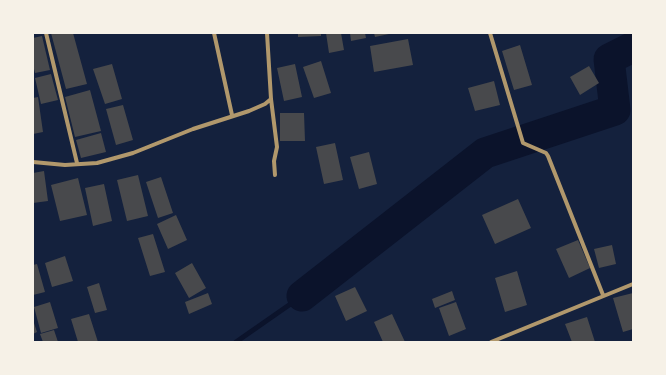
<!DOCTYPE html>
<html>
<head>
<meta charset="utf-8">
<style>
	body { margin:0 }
	#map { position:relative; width:666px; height:375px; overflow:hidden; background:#14213d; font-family:Barlow,sans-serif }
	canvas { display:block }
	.frame { position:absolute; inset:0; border:34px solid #f6f1e7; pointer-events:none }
</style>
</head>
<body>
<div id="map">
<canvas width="666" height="375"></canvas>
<div class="frame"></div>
</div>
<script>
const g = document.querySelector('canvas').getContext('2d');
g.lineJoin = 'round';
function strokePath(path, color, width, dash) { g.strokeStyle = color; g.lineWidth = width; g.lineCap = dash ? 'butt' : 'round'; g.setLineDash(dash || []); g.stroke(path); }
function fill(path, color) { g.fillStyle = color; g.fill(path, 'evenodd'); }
const stream = new Path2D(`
	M236 342 302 296`);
const river = new Path2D(`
	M302 296 485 153 615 110 609 59 633 47`);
const building = new Path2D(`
	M51 33H73L87 84 66 89Z
	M298 33H321V36L298 37Z
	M326 33H341L344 50 329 53Z
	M350 33H365L366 38 351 41Z
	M374 33H389V34L375 37Z
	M42 36 50 70 35 73 33 65V38Z
	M408 39 413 65 374 72 370 46Z
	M520 45 532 85 514 90 502 51Z
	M321 61 331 93 314 98 303 67Z
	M112 64 122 99 105 104 93 69Z
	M295 64 302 97 284 101 277 68Z
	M589 66 599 83 580 95 570 77Z
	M51 74 58 100 41 104 35 78Z
	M494 81 500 105 475 111 468 88Z
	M90 90 101 131 75 137 65 97Z
	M38 97 43 132 33 134V98Z
	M123 105 133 140 116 145 106 109Z
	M280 113H304L305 141H280Z
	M101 133 106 152 81 158 76 140Z
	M335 143 343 180 324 184 316 147Z
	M369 152 377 184 359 189 350 157Z
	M44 171 48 201 33 203V173Z
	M138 175 148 216 127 221 117 180Z
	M161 177 173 213 158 218 146 182Z
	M78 178 87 215 60 221 51 185Z
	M104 184 112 221 93 226 85 188Z
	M518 199 531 228 495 244 482 215Z
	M176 215 187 240 168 249 157 224Z
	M153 234 165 272 150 276 138 238Z
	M578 240 590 268 569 278 556 249Z
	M612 245 616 264 599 268 594 249Z
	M65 256 73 281 52 287 45 263Z
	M192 263 206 288 189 298 175 273Z
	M37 264 45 292 33 295V265Z
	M517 271 527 305 505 312 495 278Z
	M99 283 107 310 95 313 87 287Z
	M355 287 367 311 346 321 335 296Z
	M452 291 455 300 435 308 432 299Z
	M208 293 212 304 189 314 185 302Z
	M633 293V329L623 332 613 298Z
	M50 302 58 328 41 333 34 307Z
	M456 302 466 329 449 336 439 308Z
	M89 314 98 342H78L71 319Z
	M392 314 405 342H383L374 322Z
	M587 317 595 342H572L565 324Z
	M33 320 37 332 33 334Z
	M54 330 58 342H43L40 334Z`);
const minor = new Path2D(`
	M46 33 77 163
	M214 33 232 115
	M267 33 271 99 277 147 274 161 275 175
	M490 33 523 143 546 153 548 156 603 295
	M33 162 65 165 97 163 133 153 193 129 249 111 265 104 271 99
	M491 342 633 284`);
strokePath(stream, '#0b132b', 5);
strokePath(river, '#0b132b', 31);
fill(building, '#48494c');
strokePath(minor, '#b1986c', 4);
</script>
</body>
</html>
